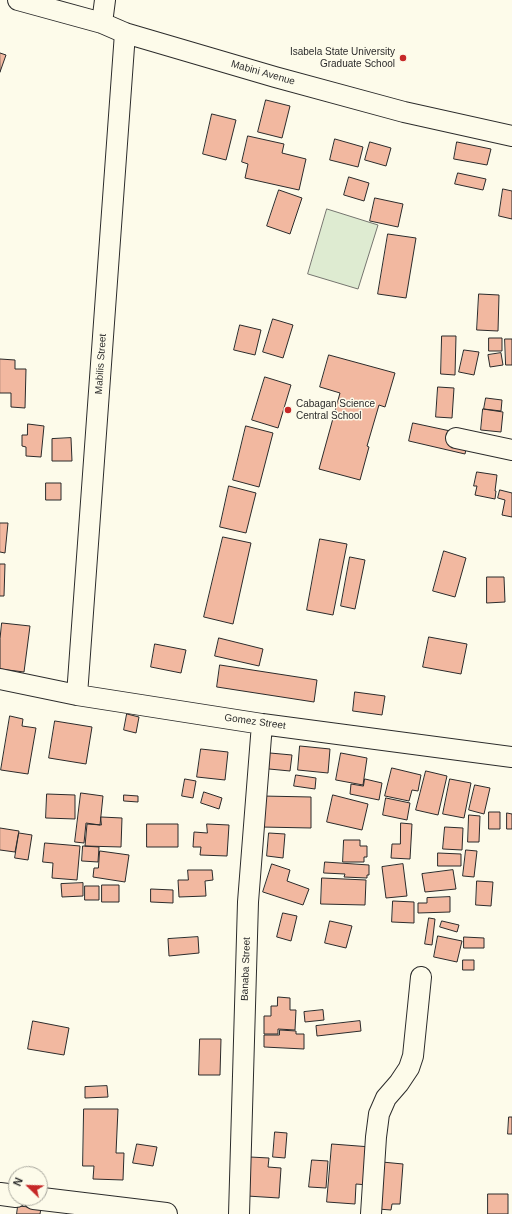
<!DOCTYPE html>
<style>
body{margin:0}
#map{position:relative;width:512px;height:1214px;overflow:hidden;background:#fdfbea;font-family:Helvetica,sans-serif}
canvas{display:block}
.north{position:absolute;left:8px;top:1166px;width:40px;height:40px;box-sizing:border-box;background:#fdfbea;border:1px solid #a9a89e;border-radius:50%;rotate:293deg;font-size:11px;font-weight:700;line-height:16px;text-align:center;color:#2b2b2b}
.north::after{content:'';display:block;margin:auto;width:14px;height:18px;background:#c62828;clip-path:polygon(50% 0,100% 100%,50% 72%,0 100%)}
</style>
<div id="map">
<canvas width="512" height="1214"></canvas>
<div class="north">N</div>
</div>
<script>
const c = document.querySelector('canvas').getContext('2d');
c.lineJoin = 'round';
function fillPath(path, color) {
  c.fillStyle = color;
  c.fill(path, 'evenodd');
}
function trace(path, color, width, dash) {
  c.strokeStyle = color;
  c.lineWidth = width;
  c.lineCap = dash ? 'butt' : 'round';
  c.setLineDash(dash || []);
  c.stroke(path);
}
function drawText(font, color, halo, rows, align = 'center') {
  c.font = font + ' Helvetica,sans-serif';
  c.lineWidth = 3;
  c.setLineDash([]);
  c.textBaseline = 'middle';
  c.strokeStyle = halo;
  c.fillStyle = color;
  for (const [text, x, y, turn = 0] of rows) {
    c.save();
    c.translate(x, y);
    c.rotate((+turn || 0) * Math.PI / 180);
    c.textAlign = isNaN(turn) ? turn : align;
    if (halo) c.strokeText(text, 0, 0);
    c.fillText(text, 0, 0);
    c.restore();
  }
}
const green = new Path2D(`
 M327 209 378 225 358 289 308 274Z`);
const building = new Path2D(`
 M0 53 6 55 0 72Z
 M266 100 290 106 282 138 258 132Z
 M212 114 236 120 226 160 203 154Z
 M248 136 284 144 282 153 306 159 299 190 245 178 248 164 242 162Z
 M335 139 363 147 358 167 330 160Z
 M370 142 391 148 386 166 365 160Z
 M457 142 491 149 487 165 454 159Z
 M458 173 486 179 483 190 455 184Z
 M349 177 369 183 364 201 344 195Z
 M503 189 512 191V219L499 216Z
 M279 190 302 198 290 234 267 226Z
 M375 198 403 204 398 227 370 221Z
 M388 234 416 238 406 298 378 294Z
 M479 294 499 295 498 331 477 330Z
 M273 319 293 325 283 358 263 352Z
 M240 325 261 330 255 355 234 350Z
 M442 336H456L455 375 441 374Z
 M489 338H502V351H489Z
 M505 339H512V365H506Z
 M464 350 479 352 474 375 459 372Z
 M501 353 503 365 490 367 488 355Z
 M329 355 395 373 385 407 379 405 367 446 369 447 360 480 319 469 340 393 320 387Z
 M0 359 15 360V369H26L25 408 11 407V393H0Z
 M265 377 291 385 278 428 252 420Z
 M438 387 454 388 452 418 436 417Z
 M486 398 502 400 501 411 484 409Z
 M483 409 503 412 501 432 481 430Z
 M413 423 469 435 465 454 409 441Z
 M28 424 44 426 41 457 26 456V447L22 446V435H27Z
 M246 426 273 433 259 487 233 480Z
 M71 438 72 461H52V439Z
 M477 472 497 475 495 491H496L495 499 475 495 477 486H474Z
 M46 483H61V500H46Z
 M229 486 256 493 246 533 220 527Z
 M500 490 512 493V517L502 515 505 500 498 498Z
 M0 523H8L5 553 0 552Z
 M223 537 251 543 233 624 204 617Z
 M320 539 347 544 333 615 307 610Z
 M444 551 466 558 455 597 433 591Z
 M350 557 365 560 355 609 341 606Z
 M0 564H5L4 596H0Z
 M487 577H504L505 602 487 603Z
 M2 623 30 626 24 672 0 669V639Z
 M429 637 467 644 461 674 423 667Z
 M219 638 263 649 259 666 215 656Z
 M155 644 186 650 181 673 151 667Z
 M220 665 317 680 314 702 217 687Z
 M355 692 385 696 382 715 353 711Z
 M127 714 139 717 136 733 124 730Z
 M10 716 23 719 22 726 36 728 28 774 1 770Z
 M55 721 92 727 86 764 49 758Z
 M300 746 330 749 328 773 298 770Z
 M201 749 228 752 225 780 197 777Z
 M270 753 292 755 290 771 269 769Z
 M341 753 367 758 363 785 336 780Z
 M392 768 421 775 418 791 412 790 409 801 385 796Z
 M426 771 447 776 438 815 416 810Z
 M296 775 316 778 315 789 294 786Z
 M185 779 196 781 193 798 182 796Z
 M365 779 382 783 379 800 350 794 351 784 363 786Z
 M450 779 471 783 464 818 443 814Z
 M475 785 490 788 484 814 469 810Z
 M204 792 222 798 219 809 201 803Z
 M81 793 103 796 100 825 86 823 84 843 75 842Z
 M47 794 75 795V819L46 818Z
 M124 795 138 796V802L124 801Z
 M333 795 368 804 362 830 327 822Z
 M262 796 311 797V828L261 827Z
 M386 798 410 803 407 820 383 815Z
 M489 812H500V829H489Z
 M507 813 512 814V829H507Z
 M469 815 480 816 479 842H468Z
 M101 817 122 818 121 847 85 846 87 824 101 825Z
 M401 823 412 824 410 859 391 858 392 844H400Z
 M147 824H178V847H147Z
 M207 824 229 825 227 856 200 855 201 847H193L194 832 207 833Z
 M445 827 463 828 462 850 443 849Z
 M0 828 19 831 15 852 0 850Z
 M19 833 32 835 28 860 15 858Z
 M269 833 285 834 283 858 267 856Z
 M344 840H360V846H367V857H364V862H343Z
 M45 843 80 846 77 880 52 878 53 863 43 862Z
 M83 846 99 847 98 862 82 861Z
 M466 850 477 851 474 877 463 876Z
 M100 851 129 855 125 882 93 877 94 868H98Z
 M438 853 461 854V866H438Z
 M325 862 369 865V875H367V878L344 877 345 874 324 873Z
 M272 864 290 870 287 881 309 889 303 905 263 892Z
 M403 864 407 896 386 898 382 867Z
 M188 870H212L213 880 205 881 206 896 179 897 178 880H188Z
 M453 870 456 889 425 892 422 874Z
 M322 878 366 880 365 905 321 904Z
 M477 881 493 882 491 906 476 905Z
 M83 883V896L62 897 61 884Z
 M102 885H119V902H102Z
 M85 886H99V900H85Z
 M151 889 173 890V903L151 902Z
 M450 897V912L418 913V903H427V898Z
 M393 901 414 902V923L392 922Z
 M283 913 297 916 291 941 277 937Z
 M429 918 435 919 432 945 425 944Z
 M330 921 352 926 346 948 325 943Z
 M442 921 459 925 457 932 440 927Z
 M438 936 462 941 457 962 434 957Z
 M198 937 199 953 169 956 168 939Z
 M464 937 484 938V948H464Z
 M463 960H474V970H463Z
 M278 997 290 998V1010H296L295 1030 278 1029V1034H264V1016H271V1006H277Z
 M323 1010 324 1020 305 1022 304 1012Z
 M33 1021 69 1028 64 1055 28 1049Z
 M360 1021 361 1031 317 1036 316 1026Z
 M280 1030 296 1031V1034H304V1049L264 1047V1035H279Z
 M200 1039H221L220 1075H199Z
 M107 1086 108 1097 85 1098V1087Z
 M84 1109H118L116 1153H124L123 1180 93 1179 94 1166H83Z
 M509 1117H512V1134H508Z
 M275 1132 287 1133 285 1158 273 1157Z
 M137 1144 157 1147 153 1166 133 1163Z
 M332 1144 371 1147 368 1185 356 1184 355 1204 327 1202Z
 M250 1157 269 1158 268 1167 281 1168 279 1198 247 1196Z
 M312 1160 328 1161 326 1188 309 1187Z
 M382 1162 403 1164 400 1204H392L391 1210 378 1209Z
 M488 1194H508V1214H488Z
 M18 1206 41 1208 40 1214H17Z`);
const minor = new Path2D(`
 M18 0 102 23 125 33 275 77 404 112 512 136
 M102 23 105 0
 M456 438 512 450
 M0 679 77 695 262 724 512 757
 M77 695 125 33
 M239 1214 248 902 262 724
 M371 1214 376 1137 379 1114 386 1098 399 1083 409 1068 413 1056 421 977`);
const major = new Path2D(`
 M0 1194 16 1196
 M34 1198 166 1214`);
const markers = [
 [403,58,4,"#c62828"],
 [288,410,4,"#c62828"]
];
const poiNames = [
 ["Isabela State University",395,52],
 ["Graduate School",395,64],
 ["Cabagan Science",296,404,"left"],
 ["Central School",296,416,"left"]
];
const streetNames = [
 ["Mabini Avenue",263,73,16],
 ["Mabilis Street",101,364,-86],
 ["Gomez Street",255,722,8],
 ["Banaba Street",246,969,-88]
];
fillPath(green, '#deebd1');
trace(green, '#74746e', 1);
fillPath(building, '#f2b8a0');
trace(building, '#2b2b2b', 1);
trace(minor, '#2b2b2b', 22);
trace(major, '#2b2b2b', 24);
trace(minor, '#fdfbea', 20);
trace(major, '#fdfbea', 22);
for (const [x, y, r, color] of markers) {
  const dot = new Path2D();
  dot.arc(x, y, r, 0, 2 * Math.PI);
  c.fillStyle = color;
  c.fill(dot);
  trace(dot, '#fdfbea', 1.5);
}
drawText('10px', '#2b2b2b', '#fdfbea', poiNames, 'right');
drawText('10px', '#2b2b2b', '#fdfbea', streetNames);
</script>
